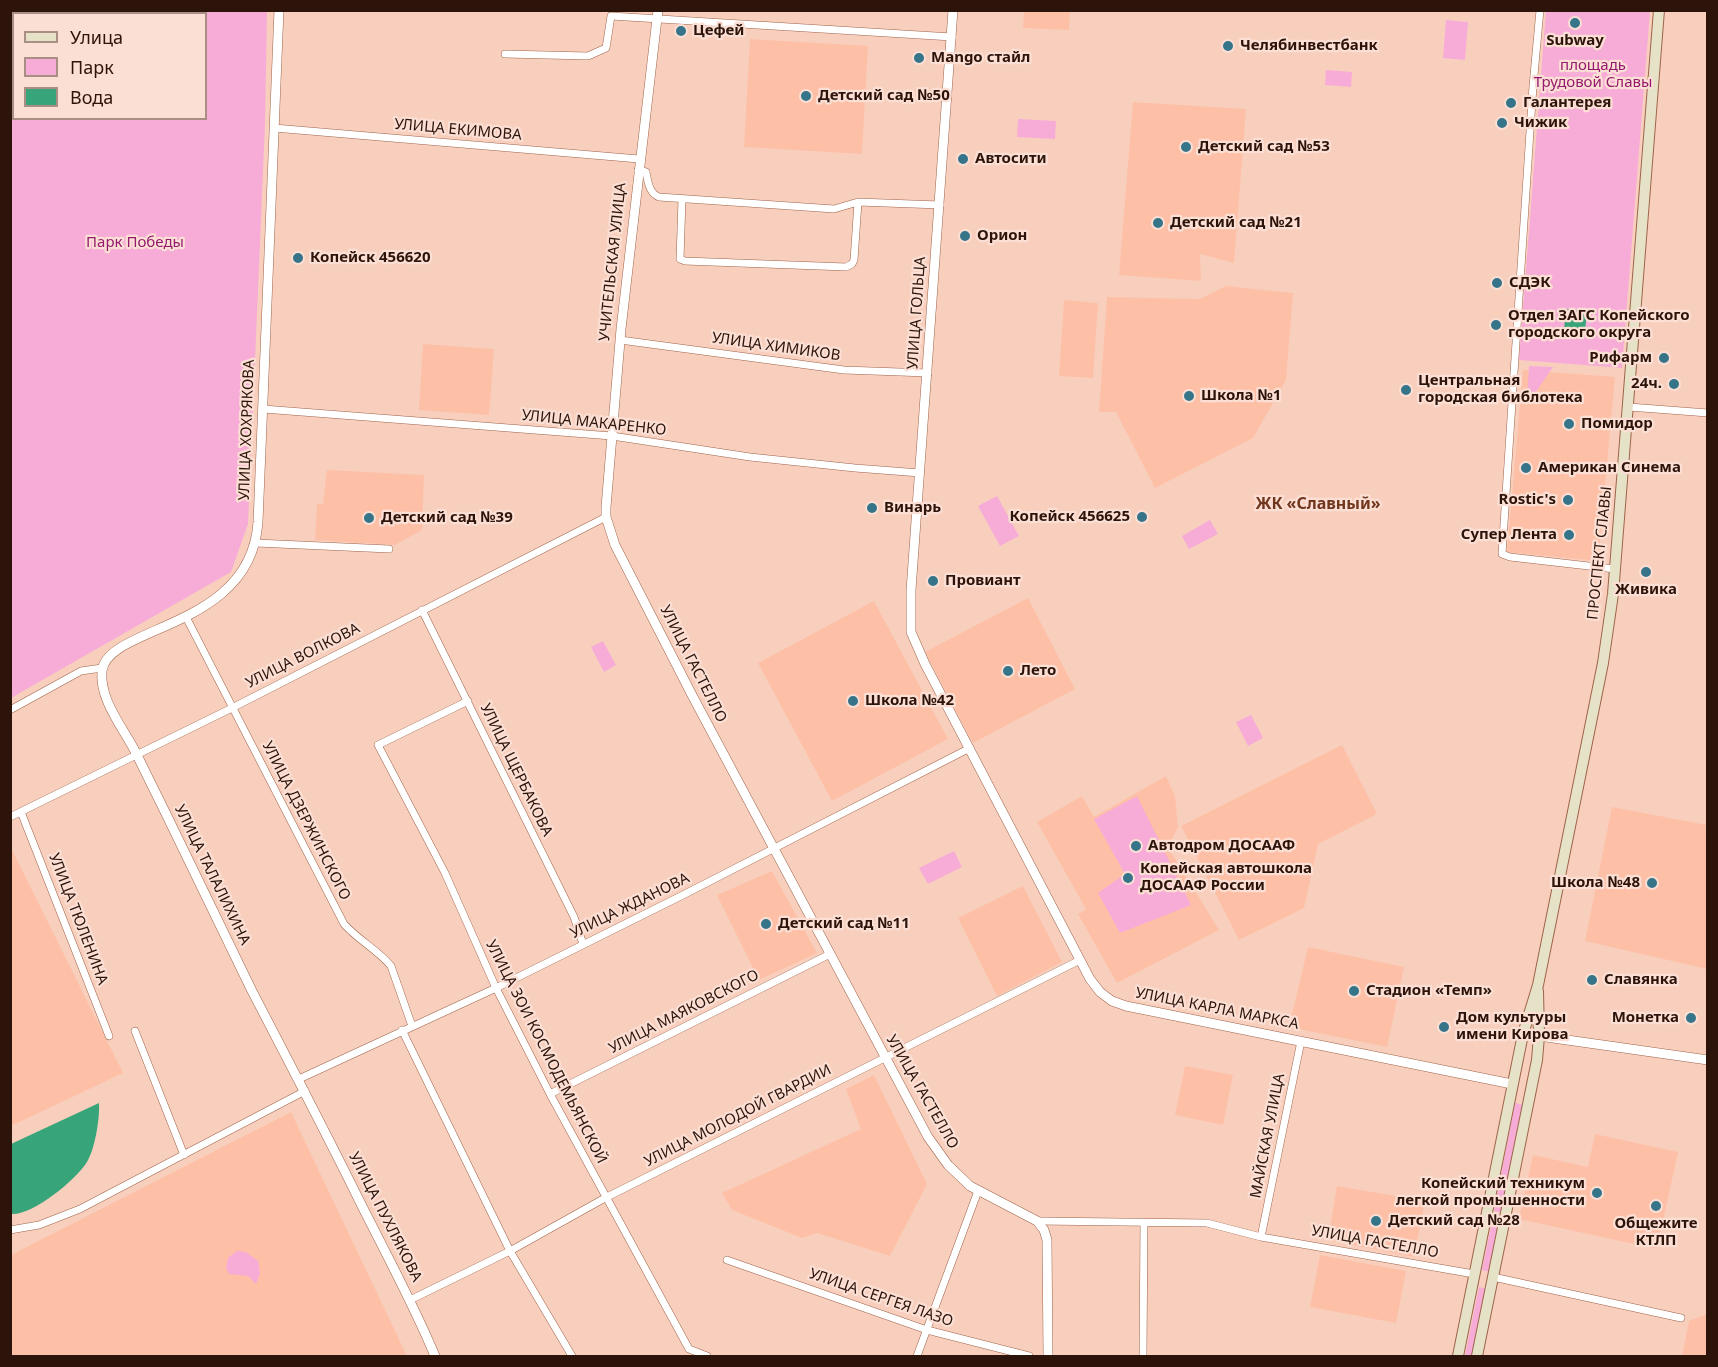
<!DOCTYPE html>
<meta charset="utf-8">
<style>
body{margin:0}
#map{position:relative;width:1718px;height:1367px;overflow:hidden;background:#f8cfbd;font-family:"Noto Sans",sans-serif}
canvas{display:block}
.frame{position:absolute;inset:0;border:12px solid #2c140a;pointer-events:none}
.legend{position:absolute;left:12px;top:12px;width:195px;height:108px;box-sizing:border-box;background:#fcdfd4;border:2px solid #a98e83;margin:0;padding:8px 10px;list-style:none;font-size:18px;color:#2c140a}
.legend li{display:flex;align-items:center;gap:12px;height:30px}
.legend b{width:30px;border:2px solid #a98e83}
</style>
<div id="map">
<canvas width="1718" height="1367"></canvas>
<div class="frame"></div>
<ul class="legend">
<li><b style="height:8px;background:#e5e2c8"></b>Улица</li>
<li><b style="height:16px;background:#f7acd8"></b>Парк</li>
<li><b style="height:16px;background:#38a47a"></b>Вода</li>
</ul>
</div>
<script>
const c = document.querySelector('canvas').getContext('2d');
c.lineJoin = 'round';
function fillPath(path, color) {
  c.fillStyle = color;
  c.fill(path, 'evenodd');
}
function trace(path, color, width, dash) {
  c.strokeStyle = color;
  c.lineWidth = width;
  c.lineCap = dash ? 'butt' : 'round';
  c.setLineDash(dash || []);
  c.stroke(path);
}
function drawText(font, color, halo, rows, align = 'center') {
  c.font = font + ' "Noto Sans",sans-serif';
  c.lineWidth = 4.5;
  c.setLineDash([]);
  c.textBaseline = 'middle';
  c.strokeStyle = halo;
  c.fillStyle = color;
  for (const [text, x, y, turn = 0] of rows) {
    c.save();
    c.translate(x, y);
    c.rotate((+turn || 0) * Math.PI / 180);
    c.textAlign = isNaN(turn) ? turn : align;
    if (halo) c.strokeText(text, 0, 0);
    c.fillText(text, 0, 0);
    c.restore();
  }
}
const built = new Path2D(`
 M1024 11H1070L1069 30 1023 28Z
 M750 39 868 46 862 154 744 147Z
 M1133 102 1246 109 1234 263 1200 254 1201 281 1119 275Z
 M1226 286 1293 293 1286 380 1253 438 1155 488 1116 412H1099L1107 297 1200 299Z
 M1064 300 1098 303 1093 378 1059 376Z
 M423 344 494 349 489 415 419 410Z
 M1523 370 1615 377 1598 561 1507 552Z
 M327 470 424 475 422 530 395 545 315 540 317 504H323Z
 M1028 598 1075 689 973 743 925 652Z
 M874 601 948 739 832 801 758 663Z
 M1342 745 1377 814 1318 844 1304 908 1239 940 1181 826Z
 M1166 776 1175 796 1178 827 1168 847 1219 930 1117 983 1078 914 1086 909 1037 822 1082 796 1094 817Z
 M1612 807 1707 825V969L1585 941Z
 M10 846 123 1073 11 1126H10Z
 M772 871 817 953 759 980 717 895Z
 M1023 886 1062 962 997 996 958 918Z
 M1308 947 1404 967 1387 1047 1289 1027Z
 M1185 1066 1233 1075 1223 1125 1175 1115Z
 M874 1075 927 1184 890 1256 817 1233 802 1238 732 1210 722 1193 861 1129 846 1089Z
 M291 1112 406 1354 402 1356H11V1255Z
 M1595 1134 1678 1152 1657 1249 1519 1219 1533 1155 1588 1167Z
 M1337 1186 1425 1201 1414 1257 1328 1240Z
 M1320 1255 1406 1271 1396 1323 1310 1307Z
 M1707 1314V1356H1682L1689 1321Z`);
const green = new Path2D(`
 M11 10 267 11 265 125 248 524 231 572 11 698ZM14 14H206V118H14Z
 M1546 11H1650L1622 368 1519 360Z
 M1446 20 1468 22 1465 60 1443 58Z
 M1326 70 1352 72 1351 87 1325 85Z
 M1018 119 1056 121 1055 139 1017 137Z
 M1529 366 1553 367 1531 399H1527Z
 M997 496 1019 536 1000 546 978 506Z
 M1210 520 1218 534 1189 549 1182 536Z
 M603 641 616 665 604 672 591 647Z
 M1251 715 1263 738 1248 746 1236 722Z
 M1137 796 1191 905 1120 933 1098 893 1125 874 1094 819Z
 M954 851 962 867 928 884 919 868Z
 M1515 1103 1524 1105 1503 1213 1494 1211Z
 M1492 1221 1500 1223 1490 1272 1482 1270Z
 M237 1251 246 1252 258 1261 260 1274 256 1284 248 1276 229 1274 226 1268 228 1258Z
 M1479 1287 1487 1289 1474 1356H1465Z`);
const water = new Path2D(`
 M1566 309 1587 311 1585 331 1564 330Z
 M99 1103C100 1118 95 1149 87 1162 76 1180 32 1216 11 1214V1144Z`);
const minor = new Path2D(`
 M1540 10 1533 86 1502 554 1510 557 1615 569
 M505 54 588 56 606 48 611 16 952 37
 M274 128 639 159
 M638 170 646 172C648 182 649 193 659 197L834 209 858 202 940 205
 M682 199 680 259 685 261 846 267 852 264 854 260 858 202
 M620 340 844 370 928 373
 M1629 407 1708 413
 M263 409 612 436 750 457 855 468 920 473
 M256 543 389 549
 M422 610 574 917 583 944
 M186 617 344 924C358 940 378 950 391 966L412 1026
 M468 701 378 745 445 873 496 988 550 1094 689 1349 707 1356
 M10 710 81 671 102 668
 M21 812 109 1036
 M10 817 232 708 606 517
 M402 1030 510 1251 572 1356
 M135 1031 184 1155
 M299 1079 496 988 681 896 970 748
 M550 1094 830 954
 M1037 1221 1207 1223 1261 1237 1474 1274
 M10 1230 39 1225 80 1209 305 1091
 M1261 1237 1301 1041
 M727 1260 927 1330 1029 1356
 M1493 1277 1681 1318
 M410 1300 510 1251 605 1198 1080 960
 M917 1356 978 1191
 M1143 1356 1144 1222`);
const tertiary = new Path2D(`
 M279 10 258 522C251 630 107 625 102 671 99 700 124 729 136 753 147 775 158 798 169 820 197 877 224 934 252 991 288 1060 324 1129 359 1200 385 1252 413 1303 435 1356
 M658 10 621 329 606 507V517L615 545 693 697 928 1137 948 1165 970 1186 1037 1221 1044 1230 1047 1240 1048 1356
 M953 10 911 590V632L925 664 1090 979 1100 992 1112 1001 1126 1006 1512 1084
 M1539 1036 1708 1060`);
const secondary = new Path2D(`
 M1458 1356 1523 1034 1538 985 1603 663 1613 594 1659 10
 M1477 1356 1537 1060 1539 1036 1538 991`);
const markers = [
 [1575,23,6,"#36748a"],
 [681,31,6,"#36748a"],
 [1228,46,6,"#36748a"],
 [919,58,6,"#36748a"],
 [806,96,6,"#36748a"],
 [1511,103,6,"#36748a"],
 [1502,123,6,"#36748a"],
 [1186,147,6,"#36748a"],
 [963,159,6,"#36748a"],
 [1158,223,6,"#36748a"],
 [965,236,6,"#36748a"],
 [298,258,6,"#36748a"],
 [1497,283,6,"#36748a"],
 [1496,325,6,"#36748a"],
 [1664,358,6,"#36748a"],
 [1674,384,6,"#36748a"],
 [1406,390,6,"#36748a"],
 [1189,396,6,"#36748a"],
 [1569,424,6,"#36748a"],
 [1526,468,6,"#36748a"],
 [1568,500,6,"#36748a"],
 [872,508,6,"#36748a"],
 [1142,517,6,"#36748a"],
 [369,518,6,"#36748a"],
 [1569,535,6,"#36748a"],
 [1646,572,6,"#36748a"],
 [933,581,6,"#36748a"],
 [1008,671,6,"#36748a"],
 [853,701,6,"#36748a"],
 [1136,846,6,"#36748a"],
 [1128,878,6,"#36748a"],
 [1652,883,6,"#36748a"],
 [766,924,6,"#36748a"],
 [1592,980,6,"#36748a"],
 [1354,991,6,"#36748a"],
 [1691,1018,6,"#36748a"],
 [1444,1027,6,"#36748a"],
 [1597,1193,6,"#36748a"],
 [1656,1206,6,"#36748a"],
 [1376,1221,6,"#36748a"]
];
const poiNames = [
 ["Цефей",693,31],
 ["Subway",1575,41,"center"],
 ["Челябинвестбанк",1240,46],
 ["Mango стайл",931,58],
 ["Детский сад №50",818,96],
 ["Галантерея",1523,103],
 ["Чижик",1514,123],
 ["Детский сад №53",1198,147],
 ["Автосити",975,159],
 ["Детский сад №21",1170,223],
 ["Орион",977,236],
 ["Копейск 456620",310,258],
 ["СДЭК",1509,283],
 ["Отдел ЗАГС Копейского",1508,316],
 ["городского округа",1508,333],
 ["Рифарм",1652,358,"right"],
 ["Центральная",1418,381],
 ["городская библотека",1418,398],
 ["24ч.",1662,384,"right"],
 ["Школа №1",1201,396],
 ["Помидор",1581,424],
 ["Американ Синема",1538,468],
 ["Rostiс's",1556,500,"right"],
 ["Винарь",884,508],
 ["Копейск 456625",1130,517,"right"],
 ["Детский сад №39",381,518],
 ["Супер Лента",1557,535,"right"],
 ["Провиант",945,581],
 ["Живика",1646,590,"center"],
 ["Лето",1020,671],
 ["Школа №42",865,701],
 ["Автодром ДОСААФ",1148,846],
 ["Копейская автошкола",1140,869],
 ["ДОСААФ России",1140,886],
 ["Школа №48",1640,883,"right"],
 ["Детский сад №11",778,924],
 ["Славянка",1604,980],
 ["Стадион «Темп»",1366,991],
 ["Дом культуры",1456,1018],
 ["имени Кирова",1456,1035],
 ["Монетка",1679,1018,"right"],
 ["Копейский техникум",1585,1184,"right"],
 ["легкой промышенности",1585,1201,"right"],
 ["Детский сад №28",1388,1221],
 ["Общежите",1656,1224,"center"],
 ["КТЛП",1656,1241,"center"]
];
const parkNames = [
 ["площадь",1593,66],
 ["Трудовой Славы",1593,83],
 ["Парк Победы",135,243]
];
const streetNames = [
 ["УЛИЦА ЕКИМОВА",458,130,5],
 ["УЧИТЕЛЬСКАЯ УЛИЦА",613,262,-84],
 ["УЛИЦА ГОЛЬЦА",917,313,-86],
 ["УЛИЦА ХИМИКОВ",776,347,8],
 ["УЛИЦА МАКАРЕНКО",594,423,6],
 ["УЛИЦА ХОХРЯКОВА",247,430,-88],
 ["ПРОСПЕКТ СЛАВЫ",1600,553,-84],
 ["УЛИЦА ВОЛКОВА",303,656,-27],
 ["УЛИЦА ГАСТЕЛЛО",693,664,63],
 ["УЛИЦА ЩЕРБАКОВА",516,770,64],
 ["УЛИЦА ДЗЕРЖИНСКОГО",306,821,63],
 ["УЛИЦА ТАЛАЛИХИНА",212,875,64],
 ["УЛИЦА ЖДАНОВА",630,906,-26],
 ["УЛИЦА ТЮЛЕНИНА",78,919,69],
 ["УЛИЦА КАРЛА МАРКСА",1217,1009,11],
 ["УЛИЦА МАЯКОВСКОГО",684,1012,-27],
 ["УЛИЦА ЗОИ КОСМОДЕМЬЯНСКОЙ",546,1052,63],
 ["УЛИЦА ГАСТЕЛЛО",922,1092,60],
 ["УЛИЦА МОЛОДОЙ ГВАРДИИ",738,1116,-27],
 ["МАЙСКАЯ УЛИЦА",1268,1136,-79],
 ["УЛИЦА ПУХЛЯКОВА",385,1217,63],
 ["УЛИЦА ГАСТЕЛЛО",1375,1242,10],
 ["УЛИЦА СЕРГЕЯ ЛАЗО",881,1298,19]
];
const neighbourhoodNames = [
 ["ЖК «Славный»",1318,504]
];
fillPath(built, '#fdc0a7');
fillPath(green, '#f7acd8');
fillPath(water, '#38a47a');
trace(minor, '#9f6349', 8);
trace(tertiary, '#9f6349', 10);
trace(secondary, '#9f6349', 12);
trace(minor, '#fff', 7);
trace(tertiary, '#fff', 9);
trace(secondary, '#e5e2c8', 10);
for (const [x, y, r, color] of markers) {
  const dot = new Path2D();
  dot.arc(x, y, r, 0, 2 * Math.PI);
  c.fillStyle = color;
  c.fill(dot);
  trace(dot, '#fcdfd4', 2);
}
drawText('bold 15px', '#2c140a', '#fcdfd4', poiNames, 'left');
drawText('15px', '#94196f', '#fcdfd4', parkNames);
drawText('15px', '#2c140a', '#fcdfd4', streetNames);
drawText('bold 16px', '#70371e', '#fcdfd4', neighbourhoodNames);
</script>
